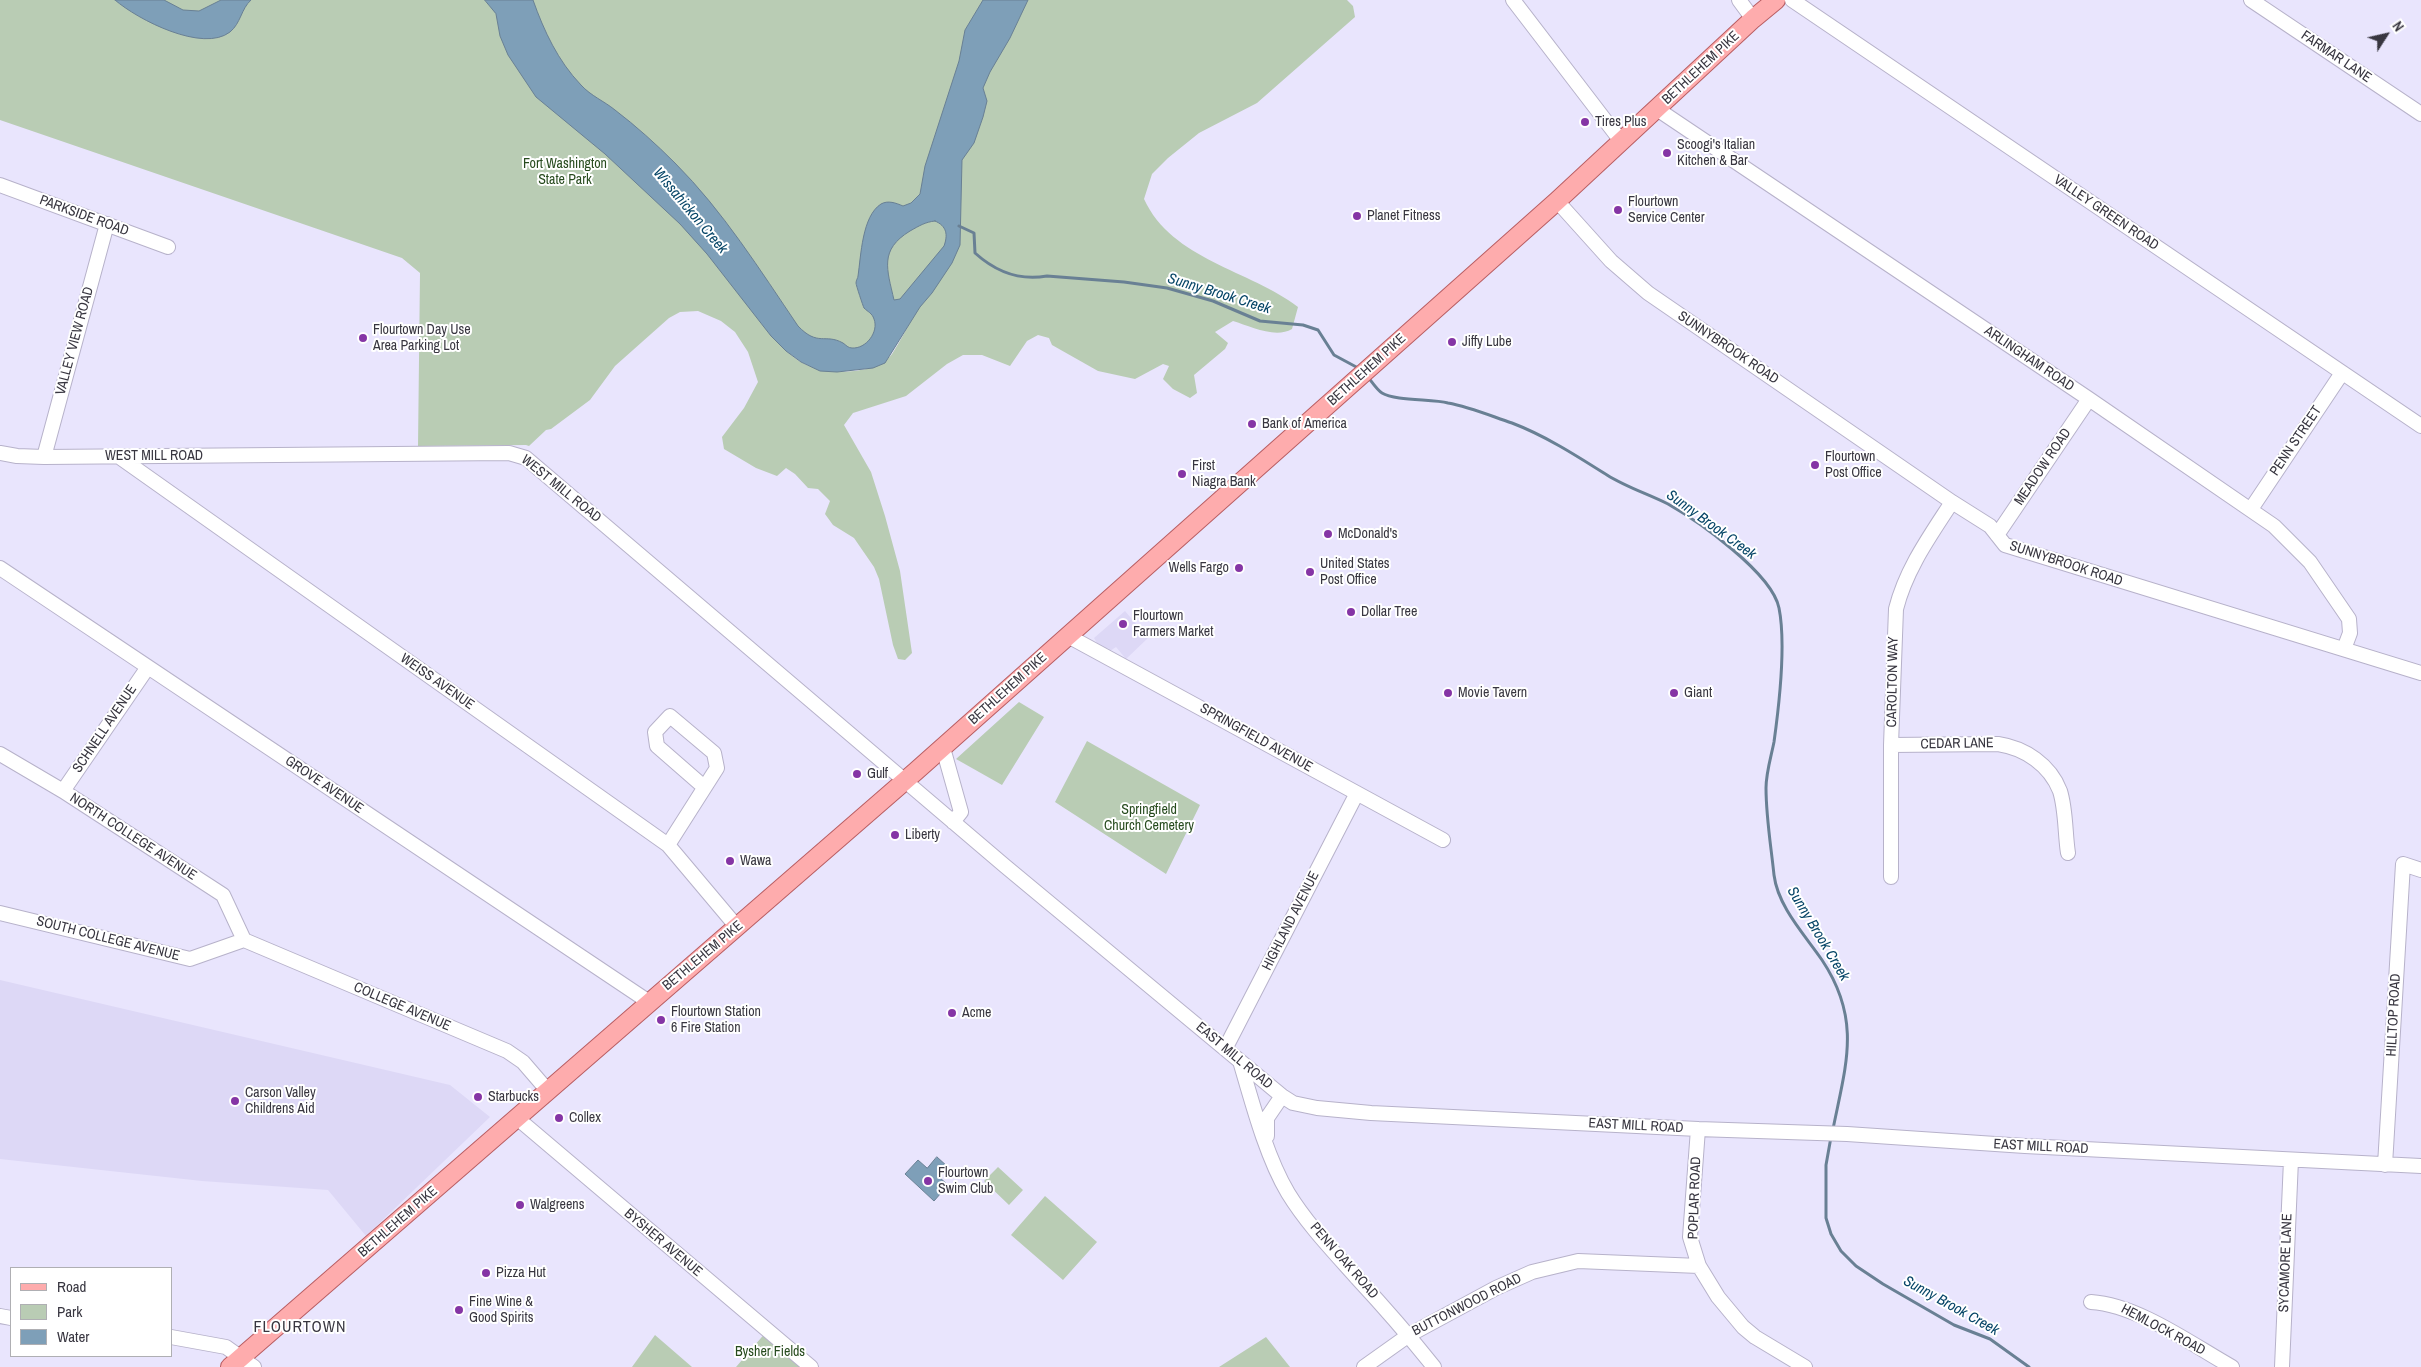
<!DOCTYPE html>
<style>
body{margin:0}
#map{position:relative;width:2421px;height:1367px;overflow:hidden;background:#e9e5fd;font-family:"Archivo Narrow",sans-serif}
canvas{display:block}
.legend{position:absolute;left:10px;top:1267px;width:162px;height:90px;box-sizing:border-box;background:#fff;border:1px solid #afafb3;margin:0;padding:6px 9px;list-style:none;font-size:15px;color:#383640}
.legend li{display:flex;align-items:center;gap:10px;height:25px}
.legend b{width:25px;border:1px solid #afafb3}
.north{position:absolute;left:2361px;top:10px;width:50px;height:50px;-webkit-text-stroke:4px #fff;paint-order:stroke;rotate:55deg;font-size:14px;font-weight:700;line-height:20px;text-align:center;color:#383640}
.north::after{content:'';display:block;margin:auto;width:18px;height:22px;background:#383640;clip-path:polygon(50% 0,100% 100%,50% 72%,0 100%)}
</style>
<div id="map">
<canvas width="2421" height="1367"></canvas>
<ul class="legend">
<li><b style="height:6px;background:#feacad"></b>Road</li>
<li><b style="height:14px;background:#b9ccb4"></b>Park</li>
<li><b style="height:14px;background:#7e9fb8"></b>Water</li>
</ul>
<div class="north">N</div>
</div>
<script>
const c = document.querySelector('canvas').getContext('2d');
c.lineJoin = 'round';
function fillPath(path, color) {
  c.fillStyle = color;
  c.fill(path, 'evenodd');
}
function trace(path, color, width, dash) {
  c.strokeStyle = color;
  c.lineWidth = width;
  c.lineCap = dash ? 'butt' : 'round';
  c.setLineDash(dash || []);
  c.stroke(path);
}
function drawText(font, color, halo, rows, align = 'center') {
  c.font = font + ' "Archivo Narrow",sans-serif';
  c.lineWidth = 4;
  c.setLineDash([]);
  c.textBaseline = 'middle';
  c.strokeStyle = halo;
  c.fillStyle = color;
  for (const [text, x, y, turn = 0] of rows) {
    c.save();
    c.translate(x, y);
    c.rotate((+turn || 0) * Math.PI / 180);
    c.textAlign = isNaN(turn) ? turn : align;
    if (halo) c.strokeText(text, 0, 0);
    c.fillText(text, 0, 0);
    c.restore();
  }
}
const built = new Path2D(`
 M1125 611 1148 638 1126 659 1116 647 1110 651 1108 648 1104 649 1098 645 1094 638Z
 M0 980 450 1085 490 1117 366 1236 328 1190 202 1181 0 1159Z`);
const green = new Path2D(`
 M0 0H1347L1353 6 1355 17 1257 103 1199 133 1168 158 1152 174 1144 199C1172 260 1250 270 1298 307L1292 329C1275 339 1250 326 1233 321L1215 332 1228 343 1225 349 1194 375 1197 393 1190 398 1173 389 1163 379 1169 366 1163 364 1135 379 1098 371 1052 345 1049 338 1038 335 1027 341 1010 366 982 355H963L947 364 906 396 853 413 844 425 871 472 885 516 900 571 912 653 905 660 898 659 893 645 879 579 874 567 854 538 833 525 825 514 830 501 818 489 808 488 795 474 786 468 777 476 756 468 724 449 722 437 744 408 758 382 748 352 735 332 721 321 698 311 680 312 669 318 615 366 590 400 551 429 546 430 529 446 526 445 418 446 420 273 402 258 0 120ZM915 314C907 327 900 342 892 354 875 377 821 375 799 361 782 349 769 333 757 317L816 359 872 353Z
 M1019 702 1044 717 1002 785 956 759Z
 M1087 741 1200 805 1166 874 1055 802Z
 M998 1167 1023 1190 1009 1205 984 1181Z
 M1045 1196 1097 1242 1063 1280 1011 1235Z
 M767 1331 811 1367H736Z
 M655 1335 692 1367H632Z
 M1266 1337 1290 1367H1219Z`);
const water = new Path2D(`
 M115 0H164L183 10 199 11 221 0H251C241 9 241 23 230 32 203 53 138 20 115 0Z
 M485 0H533C544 31 558 61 581 85 591 96 604 101 615 110 636 126 656 144 675 163 723 211 760 270 798 326 818 347 825 333 843 343 846 345 848 348 852 348 866 349 879 332 874 319 872 313 868 312 864 308 863 306 856 285 856 283 856 280 858 278 858 276 861 256 862 216 881 204 888 200 896 203 903 206L911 203 920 194 925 166 959 61 965 30 983 0H1028L1010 38 990 72 983 88 987 101 983 117 974 143 962 160 960 245 952 263 932 293 920 307 885 363 873 368 837 372 820 371 801 362 786 351 771 336 707 254 680 224 605 154 536 97 508 55 500 36 496 14ZM935 221C947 226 948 235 944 246L900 299 894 300C887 269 879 250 910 231 919 226 925 222 935 221Z
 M937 1157 948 1167 939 1177 948 1185 934 1201 905 1174 918 1160 927 1168Z`);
const stream = new Path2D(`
 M959 226 974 233 975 253C995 271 1020 281 1047 276L1124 282 1167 288 1213 301 1260 321 1303 325 1318 330 1334 355 1360 369
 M1368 377C1372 382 1377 390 1382 393 1395 401 1432 399 1448 403 1470 407 1491 416 1512 423 1546 436 1577 456 1607 475 1626 487 1648 494 1668 504 1698 521 1772 573 1779 608 1786 643 1779 706 1774 742 1771 757 1766 773 1766 788 1766 817 1771 846 1774 875 1778 907 1805 935 1822 960 1862 1020 1846 1064 1833 1129
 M1831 1137 1826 1165V1218L1831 1234 1841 1251 1856 1266 1883 1284 1954 1325 1990 1339 2029 1367`);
const minor = new Path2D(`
 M1513 0 1621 141
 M1739 0 1753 19
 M1792 0 2421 426
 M2251 0 2421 114
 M1657 109 2089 399 2274 526 2310 562 2349 619 2350 633 2344 649
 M0 185 168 247
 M1557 201 1611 261 1648 293 1952 502 1990 526 2005 545 2421 673
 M0 453 17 456 44 457 509 453 526 458 1005 866 1282 1096 1293 1103 1317 1108 1371 1113 1698 1129 1847 1134 2025 1146 2421 1166
 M118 456 668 845 737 927
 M44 457 107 224
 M2251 509 2342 373
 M1997 535 2089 399
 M0 568 649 1002
 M1068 636 1443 840
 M1891 745 1998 744C2025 748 2050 765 2060 791 2066 810 2065 834 2068 853
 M943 748 961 812 953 822
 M0 754 63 791 223 895 244 940
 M63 791 148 667
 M668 845 717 768 714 753 670 716 655 732 657 746 704 787
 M1891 877V745L1896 609C1906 569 1930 536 1952 502
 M0 913 190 959 244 940
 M244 940 507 1051 523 1062 548 1091
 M1225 1049 1357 793
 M1240 1061C1252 1102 1266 1156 1288 1193 1307 1224 1333 1251 1357 1278 1384 1307 1410 1337 1434 1367
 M517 1118 811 1367
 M1698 1129 1690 1237 1699 1266 1718 1297 1743 1327 1755 1337 1805 1367
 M1267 1136V1118L1282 1096
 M2385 1165 2403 864 2421 870
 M2091 1302C2138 1305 2191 1344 2232 1367
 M0 1316 11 1318
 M171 1337 226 1347 254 1367
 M1364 1367 1409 1335 1496 1288 1532 1272 1578 1261 1699 1266
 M2282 1367 2291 1160`);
const major = new Path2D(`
 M230 1367 915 772 1557 201 1753 19 1776 0`);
const markers = [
 [1585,122,5,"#8535a5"],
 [1667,153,5,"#8535a5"],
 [1618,210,5,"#8535a5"],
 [1357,216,5,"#8535a5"],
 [363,338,5,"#8535a5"],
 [1452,342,5,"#8535a5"],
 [1252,424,5,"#8535a5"],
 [1815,465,5,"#8535a5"],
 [1182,474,5,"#8535a5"],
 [1328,534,5,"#8535a5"],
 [1239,568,5,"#8535a5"],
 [1310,572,5,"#8535a5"],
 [1351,612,5,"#8535a5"],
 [1123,624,5,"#8535a5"],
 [1448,693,5,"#8535a5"],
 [1674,693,5,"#8535a5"],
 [857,774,5,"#8535a5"],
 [895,835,5,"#8535a5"],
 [730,861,5,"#8535a5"],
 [952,1013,5,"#8535a5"],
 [661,1020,5,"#8535a5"],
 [478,1097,5,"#8535a5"],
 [235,1101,5,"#8535a5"],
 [559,1118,5,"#8535a5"],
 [928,1181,5,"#8535a5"],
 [520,1205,5,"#8535a5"],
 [486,1273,5,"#8535a5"],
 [459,1310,5,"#8535a5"]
];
const streetNames = [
 ["FARMAR LANE",2336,57,34],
 ["BETHLEHEM PIKE",1701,68,-43],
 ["VALLEY GREEN ROAD",2106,213,34],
 ["PARKSIDE ROAD",84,216,20],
 ["VALLEY VIEW ROAD",75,341,-75],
 ["SUNNYBROOK ROAD",1728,348,34],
 ["ARLINGHAM ROAD",2029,359,34],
 ["BETHLEHEM PIKE",1367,370,-42],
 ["PENN STREET",2296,441,-56],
 ["WEST MILL ROAD",154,456],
 ["MEADOW ROAD",2043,467,-56],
 ["WEST MILL ROAD",561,489,39],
 ["SUNNYBROOK ROAD",2066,564,18],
 ["WEISS AVENUE",437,682,35],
 ["CAROLTON WAY",1893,682,-89],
 ["BETHLEHEM PIKE",1008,689,-42],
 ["SCHNELL AVENUE",105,729,-56],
 ["SPRINGFIELD AVENUE",1256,738,29],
 ["CEDAR LANE",1957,744,-1],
 ["GROVE AVENUE",324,785,34],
 ["NORTH COLLEGE AVENUE",133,837,33],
 ["HIGHLAND AVENUE",1291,921,-63],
 ["SOUTH COLLEGE AVENUE",108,939,14],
 ["BETHLEHEM PIKE",703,956,-40],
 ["COLLEGE AVENUE",402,1007,23],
 ["HILLTOP ROAD",2394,1015,-87],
 ["EAST MILL ROAD",1234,1056,40],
 ["EAST MILL ROAD",1636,1126,3],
 ["EAST MILL ROAD",2041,1147,3],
 ["POPLAR ROAD",1695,1198,-88],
 ["BETHLEHEM PIKE",398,1222,-41],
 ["BYSHER AVENUE",663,1243,40],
 ["PENN OAK ROAD",1344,1261,49],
 ["SYCAMORE LANE",2286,1263,-88],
 ["BUTTONWOOD ROAD",1467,1305,-27],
 ["HEMLOCK ROAD",2163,1330,28]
];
const poiNames = [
 ["Tires Plus",1595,122],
 ["Scoogi's Italian",1677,145],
 ["Kitchen & Bar",1677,161],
 ["Flourtown",1628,202],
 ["Service Center",1628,218],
 ["Planet Fitness",1367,216],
 ["Flourtown Day Use",373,330],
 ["Area Parking Lot",373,346],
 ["Jiffy Lube",1462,342],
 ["Bank of America",1262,424],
 ["Flourtown",1825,457],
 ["Post Office",1825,473],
 ["First",1192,466],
 ["Niagra Bank",1192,482],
 ["McDonald's",1338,534],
 ["United States",1320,564],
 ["Post Office",1320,580],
 ["Wells Fargo",1229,568,"right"],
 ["Dollar Tree",1361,612],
 ["Flourtown",1133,616],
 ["Farmers Market",1133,632],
 ["Movie Tavern",1458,693],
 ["Giant",1684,693],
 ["Gulf",867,774],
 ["Liberty",905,835],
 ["Wawa",740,861],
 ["Flourtown Station",671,1012],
 ["6 Fire Station",671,1028],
 ["Acme",962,1013],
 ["Carson Valley",245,1093],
 ["Childrens Aid",245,1109],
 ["Starbucks",488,1097],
 ["Collex",569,1118],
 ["Flourtown",938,1173],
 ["Swim Club",938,1189],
 ["Walgreens",530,1205],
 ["Pizza Hut",496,1273],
 ["Fine Wine &",469,1302],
 ["Good Spirits",469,1318]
];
const parkNames = [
 ["Fort Washington",565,164],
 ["State Park",565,180],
 ["Springfield",1149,810],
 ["Church Cemetery",1149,826],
 ["Bysher Fields",770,1352]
];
const waterNames = [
 ["Wissahickon Creek",690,211,50],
 ["Sunny Brook Creek",1219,294,17],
 ["Sunny Brook Creek",1711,525,36],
 ["Sunny Brook Creek",1818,934,59],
 ["Sunny Brook Creek",1951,1306,29]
];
const quarterNames = [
 ["FLOURTOWN",300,1328]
];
fillPath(built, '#ddd8f6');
fillPath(green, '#b9ccb4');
fillPath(water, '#7e9fb8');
trace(water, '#698094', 1);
trace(stream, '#698094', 3);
trace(minor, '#b7b2ca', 16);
trace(major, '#b95e63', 20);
trace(minor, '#fff', 14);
trace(major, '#feacad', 18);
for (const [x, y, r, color] of markers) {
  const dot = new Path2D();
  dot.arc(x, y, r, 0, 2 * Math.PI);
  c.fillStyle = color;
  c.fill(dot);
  trace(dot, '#fff', 2);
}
drawText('14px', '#383640', '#fff', streetNames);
drawText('14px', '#383640', '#fff', poiNames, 'left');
drawText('14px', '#274b1e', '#fff', parkNames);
drawText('italic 15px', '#064567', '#fff', waterNames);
c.letterSpacing = '1px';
drawText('16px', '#383640', '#fff', quarterNames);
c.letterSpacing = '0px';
</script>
